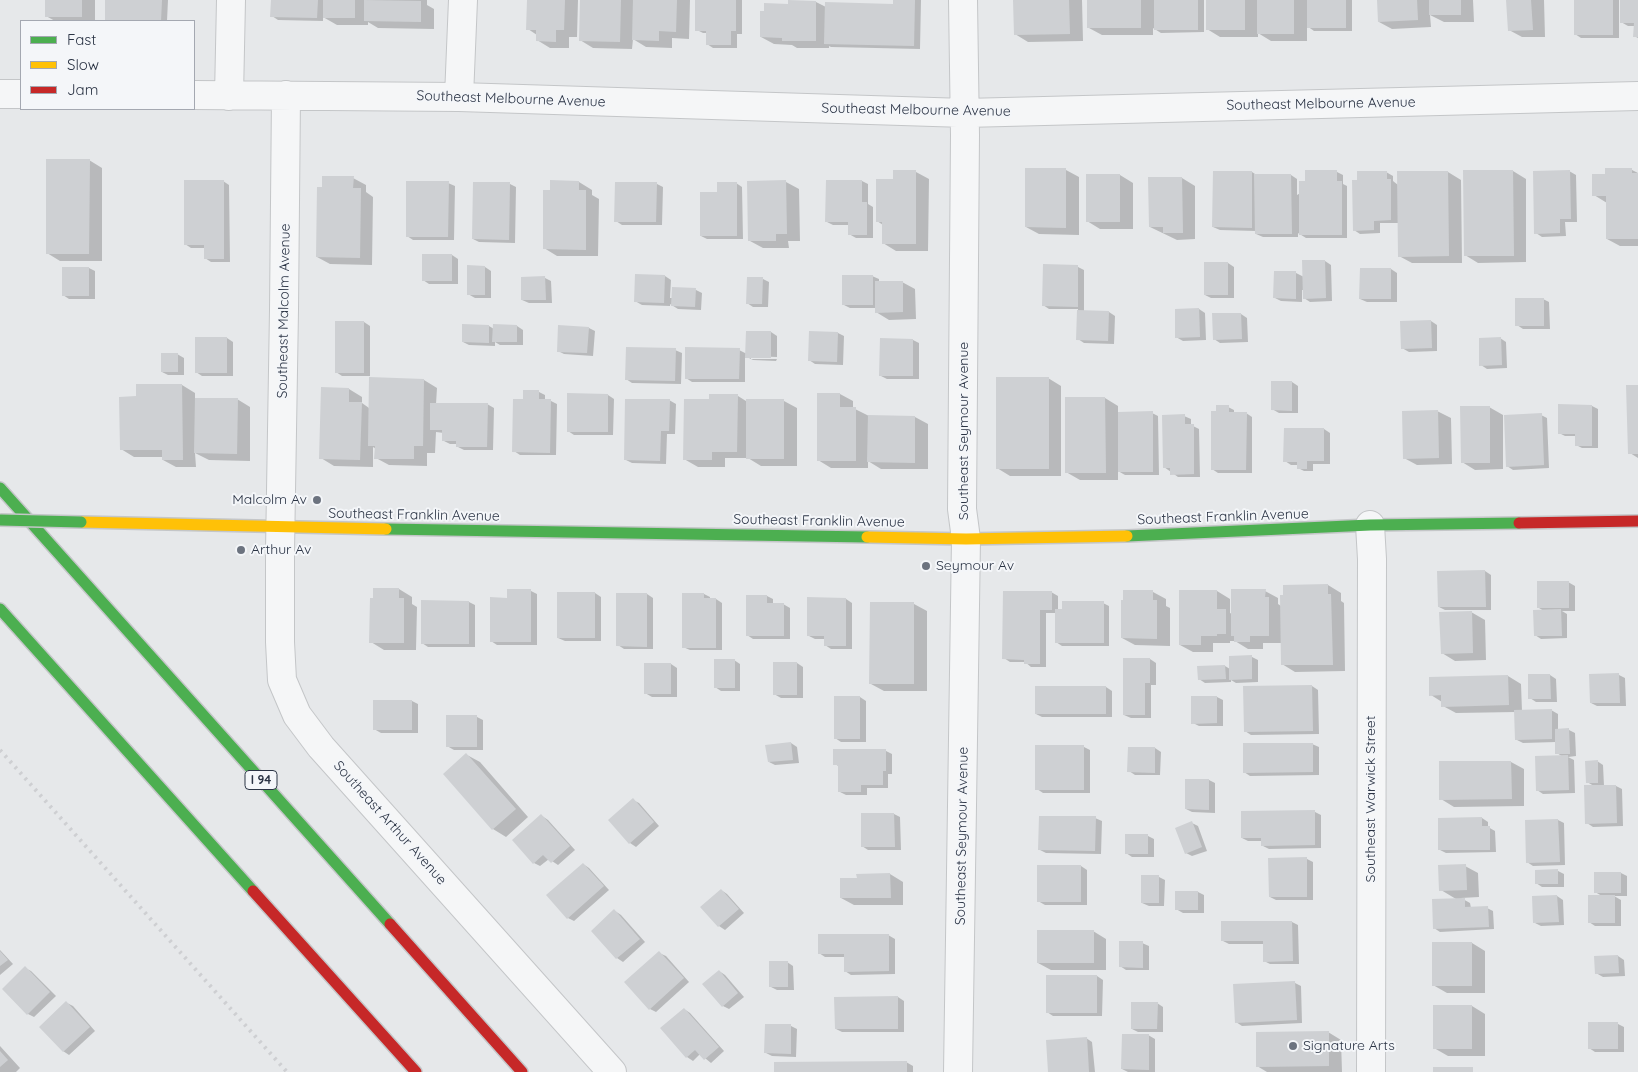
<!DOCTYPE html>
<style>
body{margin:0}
#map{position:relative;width:1638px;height:1072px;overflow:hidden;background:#e6e8ea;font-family:Quicksand,sans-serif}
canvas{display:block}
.legend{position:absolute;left:20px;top:20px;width:175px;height:90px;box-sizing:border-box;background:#f4f6f9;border:1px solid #a4a8b1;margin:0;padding:6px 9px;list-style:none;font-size:15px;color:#2b3445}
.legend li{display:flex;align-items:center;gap:10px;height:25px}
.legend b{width:25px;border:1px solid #a4a8b1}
</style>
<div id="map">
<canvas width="1638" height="1072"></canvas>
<ul class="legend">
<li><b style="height:6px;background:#4caf50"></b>Fast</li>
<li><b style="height:6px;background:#ffc107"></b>Slow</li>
<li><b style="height:6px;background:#c62828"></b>Jam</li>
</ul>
</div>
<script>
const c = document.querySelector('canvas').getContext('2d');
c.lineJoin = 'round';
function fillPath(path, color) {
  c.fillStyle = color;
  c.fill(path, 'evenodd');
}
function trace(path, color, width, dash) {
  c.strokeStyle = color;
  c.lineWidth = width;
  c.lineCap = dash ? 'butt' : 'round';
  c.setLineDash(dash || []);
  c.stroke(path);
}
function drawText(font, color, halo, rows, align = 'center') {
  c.font = font + ' Quicksand,sans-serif';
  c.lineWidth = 4;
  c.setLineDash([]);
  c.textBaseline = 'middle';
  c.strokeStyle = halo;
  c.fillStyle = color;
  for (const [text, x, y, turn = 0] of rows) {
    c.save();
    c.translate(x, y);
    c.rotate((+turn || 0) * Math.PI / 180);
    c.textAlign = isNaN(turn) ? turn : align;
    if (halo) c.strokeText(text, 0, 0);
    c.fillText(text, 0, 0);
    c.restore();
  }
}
const shadow = new Path2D(`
 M47 0H95V21H55L46 16Z
 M107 0H168L167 21H106Z
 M272 0H427V5L434 9V29L378 28 368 22V25H337L323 17V21L278 20 272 16Z
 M528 0H578L577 37H569V48H550L537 40V35L528 29Z
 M582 0H690L689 39 672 38V48L646 47 633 39 632 49 593 48 580 40Z
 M697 0H742V34H737V48H713L707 44V33H703L697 30Z
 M894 0H921L920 49 831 47 829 46V48H797L792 45 774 44 761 37 789 5V1L816 2 826 7 894 5Z
 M1014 0H1082L1083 41 1028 42 1015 34Z
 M1089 0H1204V32L1161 33 1153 28V35H1102L1089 28Z
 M1207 0H1352V31H1314L1307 26V41H1271L1258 33V37H1220L1207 29Z
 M1378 0H1473L1474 22H1444L1430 15 1431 27 1392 29 1379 22Z
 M1508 0H1544L1545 37H1522L1509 30Z
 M1575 0H1619V38H1581L1575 34Z
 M1622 0H1638V38L1634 36 1635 26H1628L1621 22Z
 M89 160 102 168V261H60L47 253Z
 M1066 170 1079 177V235L1039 234 1026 227Z
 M1632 170 1638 173V246H1620L1607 239V203L1594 195 1607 175Z
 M1513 171 1526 179V262L1478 263 1465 255Z
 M1569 171 1576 175 1577 222H1565L1566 236 1542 237 1536 233Z
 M916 172 929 179 928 251H896L883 243V225L877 221 894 180Z
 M1214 172H1252L1258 176 1291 175 1297 179V195L1337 172 1343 175V184L1347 186V238H1306L1298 233V237H1263L1256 234V231L1220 230 1213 227Z
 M1386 172 1393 176V181L1398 185 1448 172 1461 180 1462 263H1412L1399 256 1398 223H1380V233L1360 234 1354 230Z
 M1120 175 1133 183V229H1100L1087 221Z
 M353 178 366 185V192L373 197 372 265 330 264 317 257 323 188Z
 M1182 178 1195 186V239L1177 240 1150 227Z
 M223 181 229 185 230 262H211L205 258V248H191L185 244Z
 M862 181 868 184V204L873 207V238H856L849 234V225H833L827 222Z
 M579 182 592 190V195L599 199 598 256H557L544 248 551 191Z
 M786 182 799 189 800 241H788L789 248H763L750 241Z
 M448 183 455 186 454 240H413L407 236Z
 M736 183 742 187 743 239H707L701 236 718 193Z
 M510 184 516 187 515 243 479 242 473 239Z
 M657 184 663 187 662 225H622L616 221Z
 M452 255 458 259V284H429L423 280Z
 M1325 261 1331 265 1332 301 1310 302 1304 298V290H1302V302L1281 301 1275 298 1296 273 1304 277Z
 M1228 263 1234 267V298H1211L1205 295Z
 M469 267H485L491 271V298H475L468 294Z
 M1078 267 1084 270V311L1109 312 1115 316 1114 344 1084 343 1078 339V309H1049L1043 305Z
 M89 268 95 271V299H69L63 295Z
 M1391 269 1397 273V302H1367L1360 299Z
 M665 276 671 280 670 298H672L673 289 696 290 702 293 701 310 678 309 670 304V306L642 305 635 301Z
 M872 276 879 279V282H902L915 289 916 319 889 320 876 312V308H850L844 305Z
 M545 278 551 281 552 303H529L522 300Z
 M763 279 769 282 768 307H753L747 303Z
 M1543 299 1549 302 1550 329H1523L1517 325Z
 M1199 309 1205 313 1206 340 1183 341 1176 337V310Z
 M1241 314 1247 318 1248 342 1220 343 1214 339Z
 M1431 321 1437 325V351L1409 352 1402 348Z
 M364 322 370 326V376H342L336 372Z
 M463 326H489L494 329 517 326 523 330V345H500L495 342V346L469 345 463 342Z
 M589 328 595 331 593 356 564 354 558 351Z
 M771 332 777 336V357L751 356V359H777L776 361 753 360 745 356V382H692L686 378 739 350 747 354Z
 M810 332 838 333 844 336 843 365 815 364 809 360Z
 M227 338 233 342V376H202L196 372Z
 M1500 338 1506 342 1507 368 1487 369 1481 365Z
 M913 340 919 343V379H887L881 376Z
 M675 350 682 353 681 384 632 383 626 379Z
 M177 354 184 358V375H168L162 372Z
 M1048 378 1061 386V476H1010L997 468Z
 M424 380 437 388 436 404H487L494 408 493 450H464L458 447V444H450L444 441V433L436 432 435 453H427V466L389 465 376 458V449L373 447V467L334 466 321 458 349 389 362 397V403L369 408Z
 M1292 382 1298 386V413H1279L1272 409Z
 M182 385 195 393V399H237L250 407V461L209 460 195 453 196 467H176L163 460V457H134L121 449 138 397Z
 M1638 386V458L1630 453Z
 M524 391 539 392 545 395V400L551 401 557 404 556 455H520L514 451 524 400Z
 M840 394 853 401V408L869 416 915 417 928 424V469H881L868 461V468H831L818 460Z
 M608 395 614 399 613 435H574L568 431Z
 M738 396 746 401H784L797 408V466H761L748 458H725V467H698L684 459 711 401Z
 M1105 398 1118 406V413H1152L1158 416 1159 475H1125L1118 471V480H1080L1066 472Z
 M669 400 676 404 675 434H667L666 464 632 463 626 460Z
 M1592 406 1598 409V448H1582L1576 445V436H1565L1559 433Z
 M1228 407 1234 410V413H1246L1252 417V473H1218L1212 469Z
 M1489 407 1503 415V469L1475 470 1462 462Z
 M1437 411 1451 418 1452 464 1417 465 1404 458Z
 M1541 415 1547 418 1549 468 1513 470 1507 466Z
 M1184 416 1191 419V425L1199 429 1200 477H1178L1164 467Z
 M1324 429 1330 433V464H1313V471H1304L1298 468V465H1291L1285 461Z
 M1485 571 1491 575V610H1445L1439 607Z
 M1568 582 1575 586V611H1562L1567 614V638L1541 639 1535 635 1544 611 1539 608Z
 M1328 585 1341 593V601L1344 603 1345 671 1295 672 1282 664V643H1263V649H1248L1235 641H1230V643H1213V652H1193L1180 645 1217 591 1230 599V613L1232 614 1265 591 1278 598V604L1281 606Z
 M399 589 412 597V604L417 607 416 650H384L371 642Z
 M531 591 537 594V645H497L491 641 508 599Z
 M1051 592 1058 596V611L1103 603 1109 606V646H1062L1056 642V613H1046V667H1031L1025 662H1010L1004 658Z
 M1153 592 1166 599V606L1170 608V646L1135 645 1122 638Z
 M595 593 601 597V641H565L558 638Z
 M647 594 653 598V649H624L618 645Z
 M683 594H704L710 597V599H716L722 603V650H690L683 647Z
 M767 596 773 599V604H783L790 608V639H753L747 635Z
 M846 599 852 603V649H831L825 645V639H815L809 636Z
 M422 601 469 602 475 605V647H428L422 643Z
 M914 604 927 611V691H884L871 684Z
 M1471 612 1485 620 1486 660 1455 661 1442 653Z
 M1252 657 1258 660V682L1236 683 1231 680V682L1205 683 1199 679 1225 666 1230 669Z
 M1150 659 1156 663V685H1151V718H1131L1124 715Z
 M734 660 740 664V691H721L715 687Z
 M797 663 803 667V698H781L774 694Z
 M671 664 677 668V697H652L645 693Z
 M1550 675 1556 679 1557 702H1536L1530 698 1529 676Z
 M1619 675 1625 678 1626 706H1597L1591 703Z
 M1508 676 1521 684 1522 711 1551 710 1558 714V730H1569L1575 733 1576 756 1568 757 1574 760 1575 793 1543 794 1537 790 1563 757 1557 753 1556 742 1523 743 1517 740 1516 712 1456 713 1443 706 1442 702 1431 695Z
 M1312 686 1318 690 1319 734 1251 735 1245 731 1244 687Z
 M1106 687 1112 691V717H1042L1036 714Z
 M860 697 866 701V742H841L835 738Z
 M1217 697 1223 700V726H1199L1193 723Z
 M412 701 418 704V733H381L374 729Z
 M477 717 483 720V750H454L447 746Z
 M791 743 797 747 799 763 775 765 769 762Z
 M1312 744 1319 747V775L1250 776 1244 772Z
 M1084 747 1090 750V793H1043L1037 789Z
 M1155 748 1161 752 1160 775H1135L1129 771Z
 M886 751 892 754V774H888V788H867V795H846L840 792V767L835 764Z
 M467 755 480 762 528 817 506 837 493 829Z
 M1597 761 1603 765 1604 786H1616L1622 789 1623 826 1593 827 1587 823 1594 786 1587 782Z
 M1511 762 1524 769V806L1454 807 1441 799Z
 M1209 780 1215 783V813L1192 812 1186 809Z
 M633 800 639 803 659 826 636 847 630 843Z
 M1315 812 1321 815V848L1269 849 1263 846V841H1248L1242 838Z
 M894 814 900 817 901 850H868L862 846Z
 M542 816 548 820 575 850 558 865 549 859 540 866 534 863Z
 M1095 818 1102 821 1101 854 1046 853 1040 850Z
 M1482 818 1488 822V827L1495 831 1496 852 1446 853 1440 850Z
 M1558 820 1564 823 1565 865 1533 866 1527 862Z
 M1192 823 1198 826 1207 851 1192 856 1186 853Z
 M1148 836 1154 839V857H1132L1126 853Z
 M1307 859 1313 862V900H1276L1270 897Z
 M583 864 589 868 609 890 574 921 568 918Z
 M1081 866 1087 870V905H1045L1038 901Z
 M1465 866 1478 873 1479 897 1461 898 1470 903 1471 908H1487L1493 911 1494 929 1440 932 1434 928 1456 899 1441 890Z
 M1558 871 1564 874V887H1542L1536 883Z
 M1595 873H1621L1627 876V896H1614L1621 900V926H1595L1589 922 1602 896 1595 892Z
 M890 874 903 882V905H854L841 898 858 879V875Z
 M1159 877 1165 880 1164 906H1149L1142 903Z
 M721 890 727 894 744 913 725 930 719 926 702 907Z
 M1176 892H1198L1204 895V913H1183L1176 909Z
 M1557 896 1563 900 1564 925 1541 926 1535 923Z
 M615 911 621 915 645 942 623 962 617 958 592 931Z
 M1292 922 1298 925 1299 964H1270L1264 961V944H1229L1223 941 1222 923Z
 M1093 931 1106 939V970H1051L1038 963Z
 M888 935 895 939V974L851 975 845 971V957H825L819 953Z
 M1142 943 1149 946V970H1126L1120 966Z
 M1472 943 1485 951V993H1447L1433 985Z
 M0 950 13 964 0 975Z
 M659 953 666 956 689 982 656 1012 650 1009Z
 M1618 956 1624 960 1625 976 1603 977 1596 973Z
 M787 962 793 966 794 990H777L771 987Z
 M25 968 31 971 56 996 34 1017 28 1014Z
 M719 971 725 975 744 997 729 1009 723 1006Z
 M1097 976 1103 980 1102 1016H1053L1047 1012Z
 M1295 983 1301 986 1302 1023 1242 1026 1236 1022Z
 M898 997 904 1001V1032H842L836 1029Z
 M67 1003 73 1006 95 1031 69 1055 63 1051Z
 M1157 1003 1163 1007V1032H1138L1132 1029Z
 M1472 1006 1485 1014V1056H1448L1434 1048Z
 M684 1009 690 1013 724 1051 711 1063 700 1054 693 1061 687 1057Z
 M1618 1024 1624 1027V1052H1595L1589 1048Z
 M791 1026 797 1029 796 1057 772 1056 766 1053Z
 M1328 1032 1341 1040 1342 1072H1267L1257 1066Z
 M1148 1035 1155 1039V1072H1128L1122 1069Z
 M1086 1038 1092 1042 1095 1072H1049Z
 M0 1046 20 1068 16 1072H0Z
 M906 1062 913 1066V1072H775Z`);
const building = new Path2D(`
 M45 0H82V17H45Z
 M105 0H162L161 21H105Z
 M271 0H318L317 18 270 17Z
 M323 0H355V18H323Z
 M364 0 421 1V22L364 21Z
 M527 0H565L564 30H556V42L536 41V30H526Z
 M580 0H621L620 42 579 41Z
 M633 0H677L676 32 659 31V41L632 40Z
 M695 0H736V31H731V45H706V31H695Z
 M788 0 816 1V41H782V38L760 37V11H764V3L788 4Z
 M893 0H915L914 46 824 44 825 2 893 4Z
 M1013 0H1069L1070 34 1014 35Z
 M1087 0H1141V28H1087Z
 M1154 0H1198V30H1154Z
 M1206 0H1245V30H1206Z
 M1257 0H1294V34H1257Z
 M1307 0H1346V28H1307Z
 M1377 0H1417L1418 20 1378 22Z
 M1429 0H1461V15H1429Z
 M1506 0H1531L1533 30 1508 31Z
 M1574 0H1613V35H1574Z
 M1620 0H1638V37H1633L1634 23H1620Z
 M46 159H90L89 254H46Z
 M1025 168H1066V228L1025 227Z
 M1605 168H1632V173H1638V239H1606V196H1592V174H1605Z
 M893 170H916V244H882V222H876V179H893Z
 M1305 170H1337V181H1342V235H1299V181H1305Z
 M1463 170H1513L1514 256H1464Z
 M1570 170 1571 219H1560V233L1534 234 1533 171Z
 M1213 171H1252V228L1212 227Z
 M1357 171H1387V179H1391V220L1374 221V230L1353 231 1352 180H1357Z
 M1397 171H1448L1449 256 1398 257Z
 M1086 174H1120V222H1086Z
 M1254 174H1291L1292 234H1255Z
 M322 176H354L353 188H361L360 258 316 257 317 187H322Z
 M1148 177H1182L1183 233H1163V227H1149Z
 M184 180H224V259H204V245H184Z
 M550 180 579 181V190H586V250L543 249V190H550Z
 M786 180 787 234H776V241H748L747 181Z
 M826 180H862V202H867V235H848V222H825Z
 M406 181H449L448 237H406Z
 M473 182H510L509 240 472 239Z
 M615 182H657L656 222H614Z
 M717 182H737V236H700V192H717Z
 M422 254H452V281H422Z
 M1302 260H1325L1326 298 1303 299Z
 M1204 262H1228V295H1204Z
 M1043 264 1078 265V307L1042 306Z
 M467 265 485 266V295H467Z
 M62 267H89V296H62Z
 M1360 268H1391V299H1359Z
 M1274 271H1296V299L1273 298Z
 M635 274 665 275 664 303 634 302Z
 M842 275H873V305H842Z
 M545 276 546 300H521V277Z
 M747 277H763L762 304H746Z
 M875 281H903V312L875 313Z
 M672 287 696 288 695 307 671 306Z
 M1515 298H1544V326H1515Z
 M1199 308 1200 337 1175 338V309Z
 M1077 310 1109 311 1108 341 1076 340Z
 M1212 313H1241L1242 339 1213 340Z
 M1431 320 1432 348 1401 349 1400 321Z
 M335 321H364V373H335Z
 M462 324 489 325V343L462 342Z
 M493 324 517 325V342H492Z
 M558 325 589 327 587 353 557 352Z
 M746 331H771V358H745Z
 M809 331 838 332 837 362 808 361Z
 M195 337H227V373H195Z
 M1501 337 1502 365 1479 366V338Z
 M880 338 913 339V376H879Z
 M626 347 676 348 675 381 625 380Z
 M685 347 740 348 739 379H685Z
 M161 353H178V372H161Z
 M369 377 424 379 423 446H414V459H374L375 446H368Z
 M996 377H1049V469H996Z
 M1271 381H1292V411L1271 410Z
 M136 384H182L183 460H162V450H120L119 397 136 396Z
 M1626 385H1638V454H1628Z
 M321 387 349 388V402H362L360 460 319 459Z
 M523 390H539V399H551L550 453 512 452 513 399H523Z
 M567 393 608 394V432H567Z
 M817 393H840V407H856V461H817Z
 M709 394H738L737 452H712V460H683L684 399H709Z
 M1065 397H1105L1106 473H1065Z
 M195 398H238L237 454 194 453Z
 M625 399H670L669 431H661L660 461 624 460Z
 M746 399H784V459H746Z
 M430 403H488L487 447H456V441H442V430H430Z
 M1558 404 1592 405V446H1575V434H1558Z
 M1216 405H1229V412H1247L1246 470H1211V411H1216Z
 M1460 406H1490V463H1461Z
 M1438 410 1439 458 1403 459 1402 411Z
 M1153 411V472H1118V412Z
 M1542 413 1544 465 1506 467 1504 415Z
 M1185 414V424H1194V474L1170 475V468H1163L1162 415Z
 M868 415 915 416V463L867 462Z
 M1284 428H1324V461H1307V469H1297V462H1283Z
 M1485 570 1486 607H1438L1437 571Z
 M1537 581H1569V608H1537Z
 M1328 584V594H1331L1333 665H1281L1280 595H1283V585Z
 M373 588H399V598H404V643H369L370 598H373Z
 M507 589H531V642H490V597L507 598Z
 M1231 589H1266L1265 597H1269V636H1250V642H1234V636H1231Z
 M1123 590H1153V600H1157V639L1121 638V600H1123Z
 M1179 590H1217V609H1226V634H1217V636H1201V645H1179Z
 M1003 591H1052V610H1040V664H1024V660L1002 659Z
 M557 592H595V638H557Z
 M616 593H647V647L616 646Z
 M682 593H704V598H716V648H682Z
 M746 595H767V603H784V636H746Z
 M807 597 846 598V646H824V636H807Z
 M421 600 469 601V644H421Z
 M1062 601H1104V643H1055V609H1062Z
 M870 602H914V684H869Z
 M1561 609 1562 636H1534L1533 610Z
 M1472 611 1473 653 1441 654 1439 612Z
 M1252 655V679L1229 680V656Z
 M1123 658H1150V683H1145V715H1123Z
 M714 659H735V688H714Z
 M773 662H797V695H773Z
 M644 663H671V694H644Z
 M1225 665 1226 679 1198 680 1197 666Z
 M1619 673 1620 703H1590L1589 674Z
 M1528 674H1550L1551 699H1528Z
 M1508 675 1509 705 1441 707V695L1429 696V677Z
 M1312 685 1313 731 1244 732 1243 686Z
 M1035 686H1106V714H1035Z
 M834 696H860V739H834Z
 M1191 696H1217V723L1191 724Z
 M373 700H412V730H373Z
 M1552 709V739L1515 740 1514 710Z
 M446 715H477V747H446Z
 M1569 728 1570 754H1555V729Z
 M791 742 793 760 768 762 765 745Z
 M1243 743H1313V772L1243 773Z
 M1035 745H1084V790H1035Z
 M1128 747H1155V773L1127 772Z
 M833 749H886V771H883V785H861V792H838V765H833Z
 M466 753 516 809 492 830 443 774Z
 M1568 755 1569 790 1536 791 1535 756Z
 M1598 760V783H1586L1585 761Z
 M1439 761H1511L1512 799 1439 800Z
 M1185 779H1209V810L1185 809Z
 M1584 785H1616L1617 823 1585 824Z
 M633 798 654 822 629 844 608 820Z
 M1315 810V845L1261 846V838H1241V811Z
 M861 813H894L895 847H861Z
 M541 814 570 846 551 863 543 855 533 864 512 840Z
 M1039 816H1096L1095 851 1038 850Z
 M1482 817V826H1490V850H1438V818Z
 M1558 819 1560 862 1526 863 1525 820Z
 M1192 821 1202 847 1185 854 1175 828Z
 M1125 834H1148V854H1125Z
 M1307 857V897H1269L1268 858Z
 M583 863 604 886 567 919 546 895Z
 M1466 864 1467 890 1439 891 1438 865Z
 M1037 865H1081V902H1037Z
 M1558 869V884H1535V870Z
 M1594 872H1621V893H1594Z
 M890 873 891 898H840V878H857L856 874Z
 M1141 875H1159V903H1141Z
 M721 889 739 909 718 927 700 907Z
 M1175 891H1198V910H1175Z
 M1557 895 1559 922 1533 923 1532 896Z
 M1588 895H1615V923H1588Z
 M1465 898V907L1488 906 1489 927 1433 929 1432 899Z
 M614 909 640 939 616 959 591 931Z
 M1221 921H1292L1293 961 1263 962V941H1221Z
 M1037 930H1094V963H1037Z
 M818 934H889V971L844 972V954H818Z
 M1119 941H1143V968L1119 967Z
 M1432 942H1472V986H1432Z
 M0 951 8 960 0 966Z
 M659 951 684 978 649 1010 624 982Z
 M1618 955 1619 973 1595 974 1594 956Z
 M769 961H788V987H769Z
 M25 966 50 992 27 1015 2 989Z
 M719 970 738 993 722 1007 702 984Z
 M1046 975H1097V1013H1046Z
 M1295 981 1297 1020 1235 1023 1233 984Z
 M898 996V1029H835L834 997Z
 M66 1001 90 1027 63 1052 39 1027Z
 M1131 1002H1158L1157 1029H1131Z
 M1433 1005H1472V1049H1433Z
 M684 1008 719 1047 704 1060 695 1050 686 1058 660 1028Z
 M1588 1022H1618V1049H1588Z
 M765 1024H791V1054L764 1053Z
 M1329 1031V1066L1256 1067V1032Z
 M1122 1034H1149V1070L1121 1069Z
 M1087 1037 1089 1072H1048L1046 1040Z
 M0 1051 8 1060 0 1067Z
 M907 1061V1072H774V1062Z
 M1433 1067H1473V1072H1433Z`);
const street = new Path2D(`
 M0 94H21
 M194 95 459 97 965 113 1638 96
 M286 95 284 310 280 551V642L282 680 297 715 321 747 612 1072
 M229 96 231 0
 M459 97 463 0
 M1370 525 1372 559 1371 1072
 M958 1072 966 539 962 509 965 135 963 0`);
const fast = new Path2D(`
 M0 488 390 924
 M386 529 867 537
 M1127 536 1370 525 1519 523
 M0 609 253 891`);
const slow = new Path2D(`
 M81 522 386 529
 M867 537 966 539 1127 536`);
const jam = new Path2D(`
 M1519 523 1638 521
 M253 891 416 1072
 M390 924 522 1072`);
const rail = new Path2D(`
 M0 750 287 1072`);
const fastBridge = new Path2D(`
 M0 520 81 522`);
const markers = [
 [317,500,5,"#6c737f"],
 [241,550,5,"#6c737f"],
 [926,566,5,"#6c737f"],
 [1293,1046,5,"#6c737f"]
];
const shields = [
 [261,780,32]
];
const shieldNames = [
 ["I 94",261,780]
];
const streetNames = [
 ["Southeast Melbourne Avenue",511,99,2],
 ["Southeast Melbourne Avenue",1321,104,-1],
 ["Southeast Melbourne Avenue",916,110,1],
 ["Southeast Malcolm Avenue",284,311,-89],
 ["Southeast Seymour Avenue",964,431,-90],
 ["Southeast Franklin Avenue",414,515,1],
 ["Southeast Franklin Avenue",1223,517,-2],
 ["Southeast Franklin Avenue",819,521,1],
 ["Southeast Warwick Street",1371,799,-90],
 ["Southeast Arthur Avenue",390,823,48],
 ["Southeast Seymour Avenue",962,836,-89]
];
const poiNames = [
 ["Malcolm Av",307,500,"right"],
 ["Arthur Av",251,550],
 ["Seymour Av",936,566],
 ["Signature Arts",1303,1046]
];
fillPath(shadow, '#0003');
fillPath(building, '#ced0d3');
trace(street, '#c4c6c8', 30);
trace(fast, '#c4c6c8', 14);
trace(slow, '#c4c6c8', 14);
trace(jam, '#c4c6c8', 14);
trace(street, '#f5f6f7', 28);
trace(fast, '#4caf50', 11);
trace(slow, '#ffc107', 11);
trace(jam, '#c62828', 11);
trace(rail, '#cecfd2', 4, [2.5, 5]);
trace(fastBridge, '#c4c6c8', 14, []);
trace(fastBridge, '#4caf50', 11);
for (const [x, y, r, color] of markers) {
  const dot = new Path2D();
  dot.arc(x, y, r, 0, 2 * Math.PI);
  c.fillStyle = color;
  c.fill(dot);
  trace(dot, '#f4f6f9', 2);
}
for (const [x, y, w] of shields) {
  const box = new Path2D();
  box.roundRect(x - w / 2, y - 9.5, w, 19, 4);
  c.fillStyle = '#f4f6f9';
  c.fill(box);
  trace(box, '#2b3445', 1);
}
drawText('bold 12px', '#2b3445', null, shieldNames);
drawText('14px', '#2b3445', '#f4f6f9', streetNames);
drawText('14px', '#2b3445', '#f4f6f9', poiNames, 'left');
</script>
